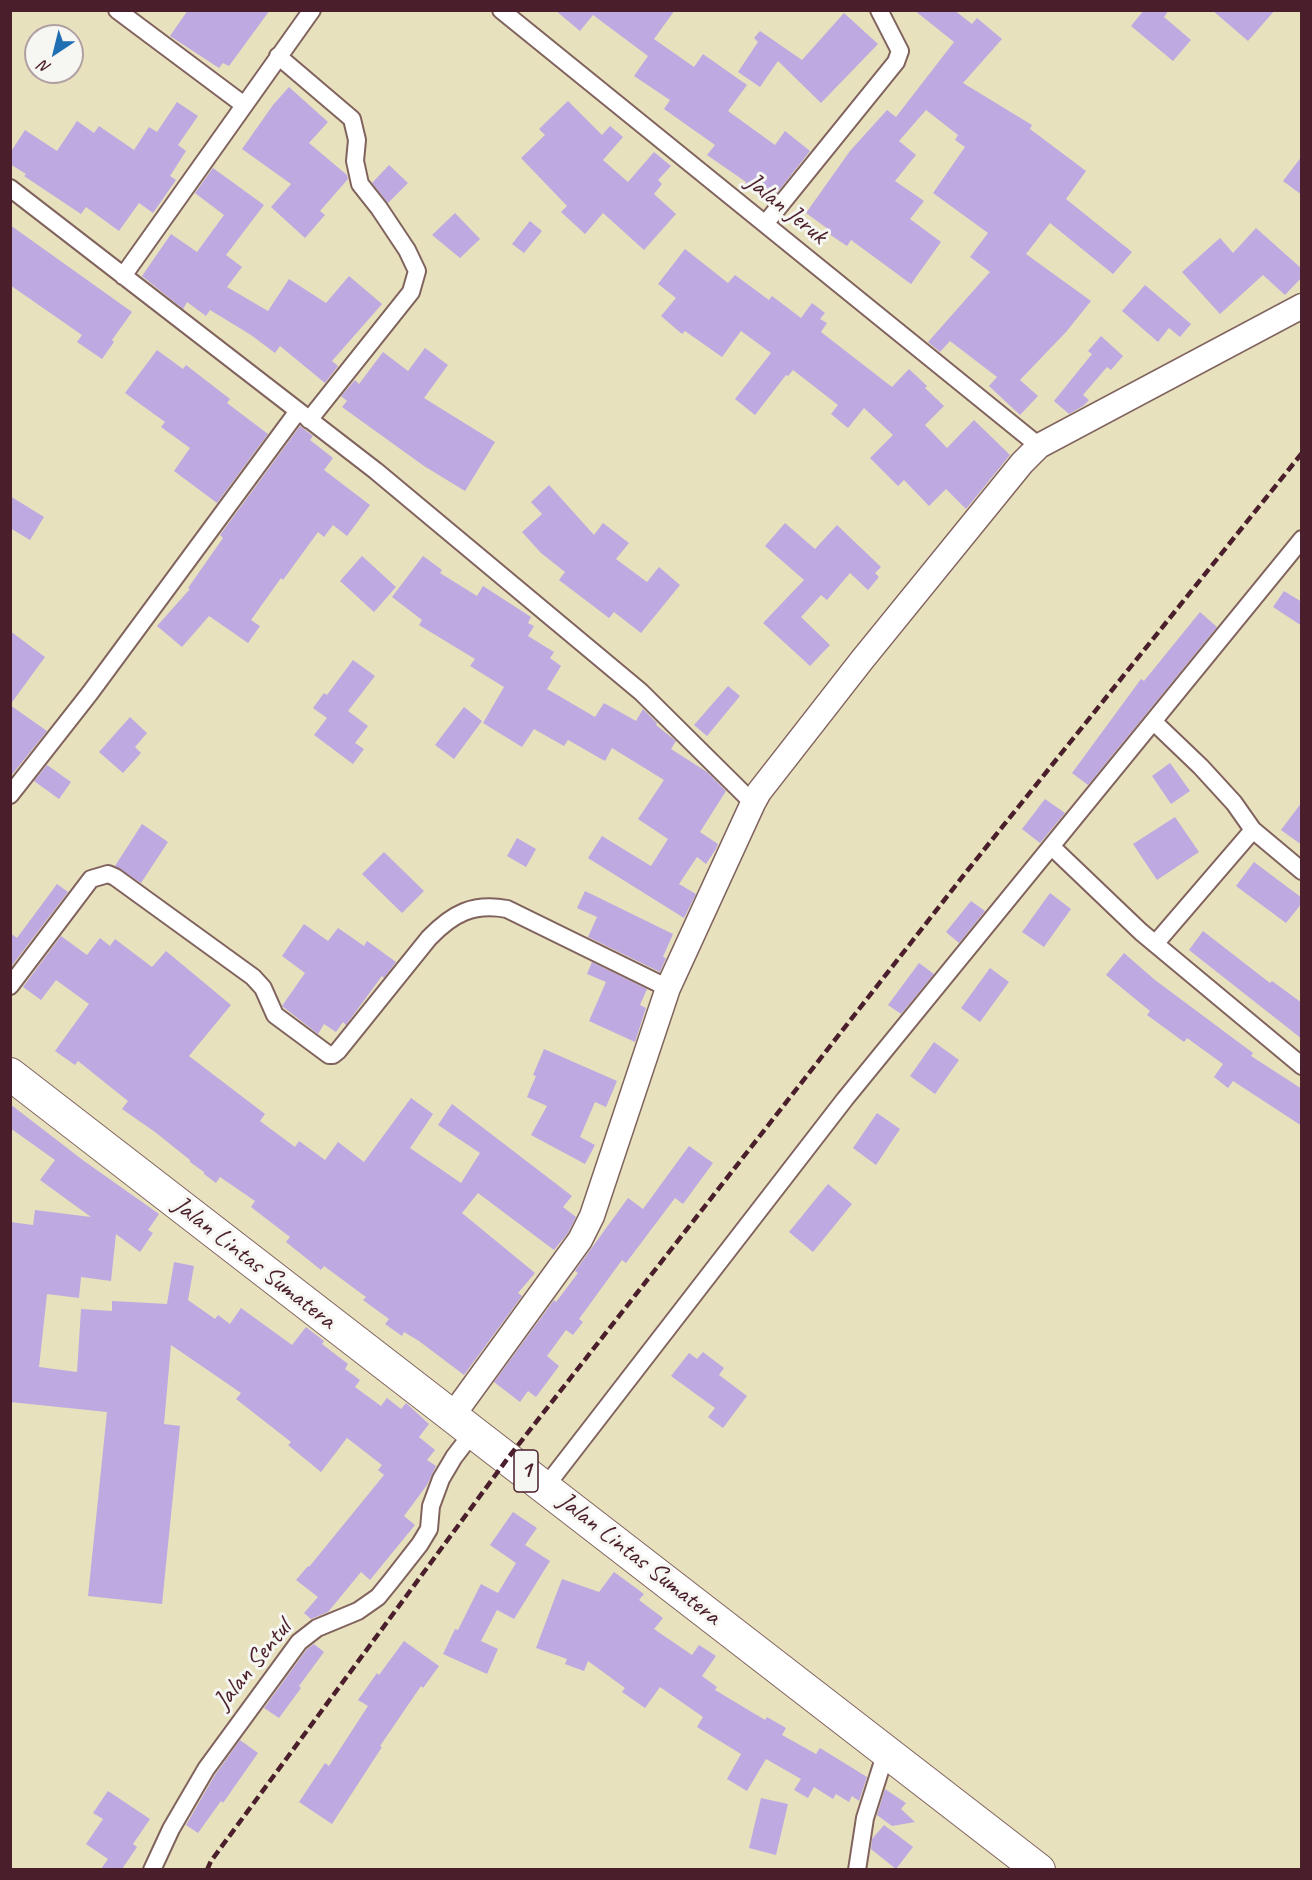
<!DOCTYPE html>
<style>
body{margin:0}
#map{position:relative;width:1312px;height:1880px;overflow:hidden;background:#e8e1be;font-family:Caveat,sans-serif}
canvas{display:block}
.frame{position:absolute;inset:0;border:12px solid #4a1f2b;pointer-events:none}
.north{position:absolute;left:24px;top:24px;width:60px;height:60px;box-sizing:border-box;background:#f6f6f2;border:2px solid #b1a0a2;border-radius:50%;rotate:215deg;font-size:16px;font-weight:700;line-height:24px;text-align:center;color:#4a1f2b}
.north::after{content:'';display:block;margin:auto;width:21px;height:27px;background:#1f6fb2;clip-path:polygon(50% 0,100% 100%,50% 72%,0 100%)}
</style>
<div id="map">
<canvas width="1312" height="1880"></canvas>
<div class="frame"></div>
<div class="north">N</div>
</div>
<script>
const c = document.querySelector('canvas').getContext('2d');
c.lineJoin = 'round';
function fillPath(path, color) {
  c.fillStyle = color;
  c.fill(path, 'evenodd');
}
function trace(path, color, width, dash) {
  c.strokeStyle = color;
  c.lineWidth = width;
  c.lineCap = dash ? 'butt' : 'round';
  c.setLineDash(dash || []);
  c.stroke(path);
}
function drawText(font, color, halo, rows, align = 'center') {
  c.font = font + ' Caveat,sans-serif';
  c.lineWidth = 6;
  c.setLineDash([]);
  c.textBaseline = 'middle';
  c.strokeStyle = halo;
  c.fillStyle = color;
  for (const [text, x, y, turn = 0] of rows) {
    c.save();
    c.translate(x, y);
    c.rotate((+turn || 0) * Math.PI / 180);
    c.textAlign = isNaN(turn) ? turn : align;
    if (halo) c.strokeText(text, 0, 0);
    c.fillText(text, 0, 0);
    c.restore();
  }
}
const building = new Path2D(`
 M188 10H270L229 66 223 63 219 68 170 36Z
 M555 10H675L654 39 694 67 703 54 747 85 728 111 775 145 785 131 810 151 769 203 745 184 746 182 707 155 715 145 664 109 670 100 634 76 648 56 593 15 580 31Z
 M914 10H954L972 24 977 18 1002 39 963 83 1032 125 1030 129 1086 171 1066 199 1132 252 1113 274 1050 223 1026 254 1091 301 1066 332 1020 380 1038 396 1020 415 989 386 997 377 950 341 940 352 928 342 990 272 970 257 988 233 933 193 965 147 955 140 958 135 926 110 899 141 916 155 895 181 924 201 910 219 941 242 911 284 851 240 847 246 826 232 828 229 806 213 850 151 887 110 896 117 954 42Z
 M1144 10H1169L1164 17 1191 40 1173 61 1131 26Z
 M1212 10H1275L1248 41Z
 M844 13 878 44 821 103 778 61 760 87 738 72 758 42 754 38 760 31 802 60Z
 M289 87 328 122 309 143 347 175 348 179 320 211 325 215 305 238 271 207 291 184 242 149 273 105Z
 M568 101 602 135 610 126 623 137 603 160 628 182 654 152 671 166 658 180 662 184 654 194 676 214 644 250 603 213 585 234 561 212 567 206 521 158 545 135 539 129Z
 M177 102 198 116 178 145 186 151 170 176 176 180 153 213 139 203 119 231 86 207 81 214 24 176 26 174 10 164V153L25 130 57 151 77 121 94 133 99 126 134 150 149 127 157 132Z
 M1302 156V195L1283 181Z
 M389 165 408 183 388 203 372 183Z
 M213 168 264 205 226 255 242 267 227 287 268 311 289 279 326 303 349 276 382 304 332 361 338 366 325 383 280 346 275 353 251 335 210 310 206 316 187 302 183 309 142 276 171 234 197 252 224 215 195 193Z
 M455 213 480 239 460 258 432 235Z
 M530 221 542 231 524 253 512 244Z
 M10 225 132 312 112 340 114 342 102 359 77 342 82 335 10 285Z
 M1256 228 1302 269V277L1285 295 1263 275 1220 314 1182 272 1220 238 1233 253Z
 M685 249 728 283 735 275 769 300 772 296 801 318 812 303 825 313 820 319 827 323 821 332 892 387 909 369 927 386 925 388 944 406 925 425 947 448 974 420 1010 455 966 509 946 489 929 506 904 480 898 486 870 458 893 435 864 408 848 428 831 414 838 405 793 370 788 376 786 375 755 415 735 399 771 353 741 331 722 357 685 331 682 334 661 316 676 298 658 284Z
 M1145 285 1191 324 1180 337 1169 328 1158 342 1122 311Z
 M1101 336 1123 356 1111 370 1107 367 1083 395 1089 400 1083 406 1069 414 1054 401 1092 354 1088 351Z
 M425 348 448 365 424 398 495 442 465 491 424 466 342 407 347 401 341 396 355 380 359 384 383 352 408 371Z
 M157 350 183 369 186 365 230 399 227 403 268 434 217 503 174 471 190 448 161 427 165 422 125 393Z
 M300 426 313 436 310 440 333 458 324 470 370 505 347 536 333 525 324 537 318 532 283 580 281 578 251 620 260 626 248 643 209 616 182 647 157 626 190 589 188 588 223 538 220 535Z
 M549 485 594 535 603 523 629 543 616 559 647 582 659 567 680 585 641 633 614 612 609 618 559 580 565 572 541 553 522 532 542 514 531 502Z
 M10 496 44 517 30 540 10 528Z
 M785 523 815 549 837 525 881 567 875 573 879 577 868 590 850 573 827 600 821 595 801 617 830 645 810 666 763 623 804 580 765 546Z
 M362 556 396 587 374 612 340 581Z
 M423 556 442 570 440 573 477 596 483 586 531 617 528 623 534 626 528 636 554 652 550 658 561 666 547 689 595 717 604 703 636 721 643 709 657 723 656 725 676 741 671 749 707 772 726 791 700 832 718 844 716 849 706 864 697 857 679 884 696 894 684 918 588 858 602 836 651 866 668 839 638 819 664 780 612 748 605 761 568 740 564 746 534 729 522 747 483 723 504 687 470 666 475 659 419 625 422 620 392 597Z
 M1284 591 1302 602V626L1273 607Z
 M1200 612 1217 627 1088 785 1072 773 1141 679 1144 681Z
 M10 631 45 657 10 705Z
 M353 660 375 676 348 711 368 726 355 743 364 749 353 764 314 735 327 718 313 708 324 693 327 695Z
 M728 686 740 696 707 736 694 725Z
 M10 705 47 731 10 777Z
 M464 707 482 721 454 759 435 745Z
 M130 717 147 733 135 747 141 753 123 773 99 752Z
 M1170 763 1190 791 1171 804 1152 776Z
 M47 765 71 782 59 799 34 781Z
 M1045 799 1065 813 1040 843 1022 829Z
 M1302 802V845L1281 830Z
 M1175 817 1199 852 1157 880 1133 844Z
 M142 824 168 842 141 883 115 866Z
 M517 838 536 849 526 867 507 856Z
 M384 852 424 891 402 913 362 874Z
 M1254 862 1302 898V903L1286 923 1236 886Z
 M57 884 68 892 10 968V933L17 938Z
 M585 891 673 934 663 957 666 958 660 972 588 937 597 917 577 908Z
 M1050 893 1071 909 1044 947 1022 932Z
 M971 901 985 911 959 943 946 932Z
 M304 924 328 941 338 928 364 946 367 941 396 962 384 978 382 976 346 1025 343 1022 336 1032 324 1024 318 1034 282 1006 305 973 282 956Z
 M1203 931 1270 983 1272 981 1302 1003V1039L1189 950Z
 M61 936 87 955 100 938 110 946 115 939 152 967 166 951 231 1005 189 1056 265 1114 260 1121 295 1147 299 1141 325 1160 338 1142 364 1162 411 1098 433 1114 410 1148 461 1183 480 1153 438 1125 452 1104 572 1196 563 1207 576 1217 568 1233 554 1250 478 1193 462 1213 535 1273 518 1293 522 1296 464 1375 419 1341 404 1332 402 1336 385 1324 389 1319 363 1300 366 1297 324 1266 321 1270 286 1242 290 1237 251 1207 255 1201 220 1177 216 1183 204 1174V1172L190 1162V1160L155 1132 122 1109 128 1101 78 1061 75 1065 55 1051 89 1004 56 980 41 1000 23 987Z
 M1124 953 1155 980 1253 1053 1251 1056 1302 1089V1126L1233 1081 1228 1088 1214 1077 1223 1064 1187 1038 1184 1042 1147 1015 1150 1011 1106 975Z
 M592 962 647 989 640 1005 646 1008 635 1042 589 1021 606 982 587 974Z
 M919 963 934 974 901 1014 888 1005Z
 M990 968 1009 982 980 1022 961 1008Z
 M934 1042 959 1060 935 1094 910 1076Z
 M544 1049 617 1081 606 1107 595 1102 580 1137 595 1145 585 1164 531 1135 547 1106 527 1097 536 1076 533 1075Z
 M10 1104 84 1161 159 1214 148 1230 153 1233 140 1252 116 1234 111 1281 81 1277 79 1298 47 1294 39 1367 77 1372 81 1309 112 1311V1301L167 1304 174 1262 194 1266 188 1300 215 1319 218 1315 230 1324 241 1308 292 1345 306 1327 324 1341 322 1344 348 1364 345 1369 360 1380 355 1387 381 1406 387 1398 401 1409 406 1403 429 1424 419 1437 435 1450 427 1460 436 1466 427 1485 404 1516 415 1525 370 1580 361 1572 328 1612 311 1619 304 1613 318 1597 296 1580 308 1566 309 1567 384 1475 378 1470 382 1465 347 1438 321 1472 288 1445 291 1442 236 1399 241 1393 171 1345 164 1424 180 1426 162 1604 88 1596 107 1412 10 1402V1222L33 1225 35 1210 91 1217 40 1180 55 1160 10 1128Z
 M877 1113 900 1129 876 1165 853 1148Z
 M689 1146 713 1163 683 1204 675 1198 626 1263 622 1260 579 1319 583 1322 573 1335 566 1330 547 1356 559 1366 536 1397 528 1391 520 1402 494 1382 554 1300 556 1302 578 1273 575 1271 628 1198 643 1209Z
 M828 1184 852 1204 813 1252 789 1232Z
 M703 1352 724 1368 719 1375 747 1396 723 1428 708 1417 715 1408 671 1376 689 1353 697 1359Z
 M513 1512 537 1528 525 1545 550 1561 514 1619 497 1610 481 1641 498 1649 487 1674 443 1654 455 1629 458 1630 481 1584 498 1593 516 1563 490 1545Z
 M614 1572 644 1594 639 1600 663 1618 654 1629 692 1655 699 1645 716 1656 702 1676 717 1687 715 1690 765 1720 767 1717 786 1728 782 1735 816 1754 820 1748 867 1777 859 1801 852 1796 849 1802 836 1794 833 1799 814 1787 808 1798 794 1790 801 1779 766 1759 747 1791 727 1779 741 1754 697 1727 703 1717 660 1687 645 1708 622 1692 625 1688 588 1661 584 1671 565 1664 567 1659 536 1648 562 1579 599 1592Z
 M404 1641 439 1666 423 1688 421 1686 380 1746 382 1747 332 1824 299 1802 325 1763 329 1766 368 1706 358 1700 377 1673 379 1675Z
 M314 1644 324 1652 299 1686 301 1688 279 1718 264 1708 307 1649Z
 M240 1740 258 1753 223 1803 221 1801 198 1833 186 1825 215 1775Z
 M885 1789 906 1803 901 1809 915 1822 892 1826 877 1815Z
 M108 1791 150 1819 133 1844 137 1847 122 1869H101L108 1859 86 1844 103 1819 93 1813Z
 M761 1798 788 1804 776 1855 749 1848Z
 M884 1825 913 1847 896 1869 871 1849 872 1839Z`);
const street = new Path2D(`
 M117 10 244 105
 M501 10 1039 446
 M278 56 352 119 357 140 355 161 360 184 379 208 407 250 417 271 411 292 309 420
 M10 188 376 471 641 692 753 803
 M765 224 896 62 900 51 879 10
 M123 276 312 10
 M1154 722 1201 767 1234 803 1253 830 1302 871
 M10 795 90 693 298 411
 M1052 847 1141 932 1302 1066
 M1155 944 1253 830
 M10 986 91 879 108 874 115 877 253 977 263 988 275 1015 329 1055H333L338 1051 429 938C453 913 473 903 507 909L668 988
 M546 1486 845 1099 1302 539
 M152 1870 171 1829 206 1769 299 1642 317 1628 358 1611 378 1597 391 1581 420 1544 429 1529 431 1506 441 1479 454 1457 474 1431
 M857 1870 865 1818 886 1752`);
const secondary = new Path2D(`
 M453 1415 580 1240 592 1216 668 988 753 803 759 792 862 660 1022 463 1039 446 1302 306`);
const highway = new Path2D(`
 M10 1074 1039 1870`);
const rail = new Path2D(`
 M207 1870 211 1861 508 1458 967 871 1302 453`);
const shields = [
 [526,1471,24]
];
const shieldNames = [
 ["1",526,1471]
];
const streetNames = [
 ["Jalan Jeruk",786,209,39],
 ["Jalan Lintas Sumatera",254,1263,38],
 ["Jalan Lintas Sumatera",639,1559,38],
 ["Jalan Sentul",253,1665,-51]
];
fillPath(building, '#bea9e1');
trace(street, '#81635e', 20);
trace(secondary, '#81635e', 27);
trace(highway, '#81635e', 34);
trace(street, '#fff', 16);
trace(secondary, '#fff', 24);
trace(highway, '#fff', 32);
trace(rail, '#4a1f2b', 4.5, [9, 4.5]);
for (const [x, y, w] of shields) {
  const box = new Path2D();
  box.roundRect(x - w / 2, y - 21, w, 42, 4.5);
  c.fillStyle = '#f6f6f2';
  c.fill(box);
  trace(box, '#4a1f2b', 1.5);
}
drawText('bold 24px', '#4a1f2b', null, shieldNames);
drawText('26px', '#4a1f2b', '#f6f6f2', streetNames);
</script>
